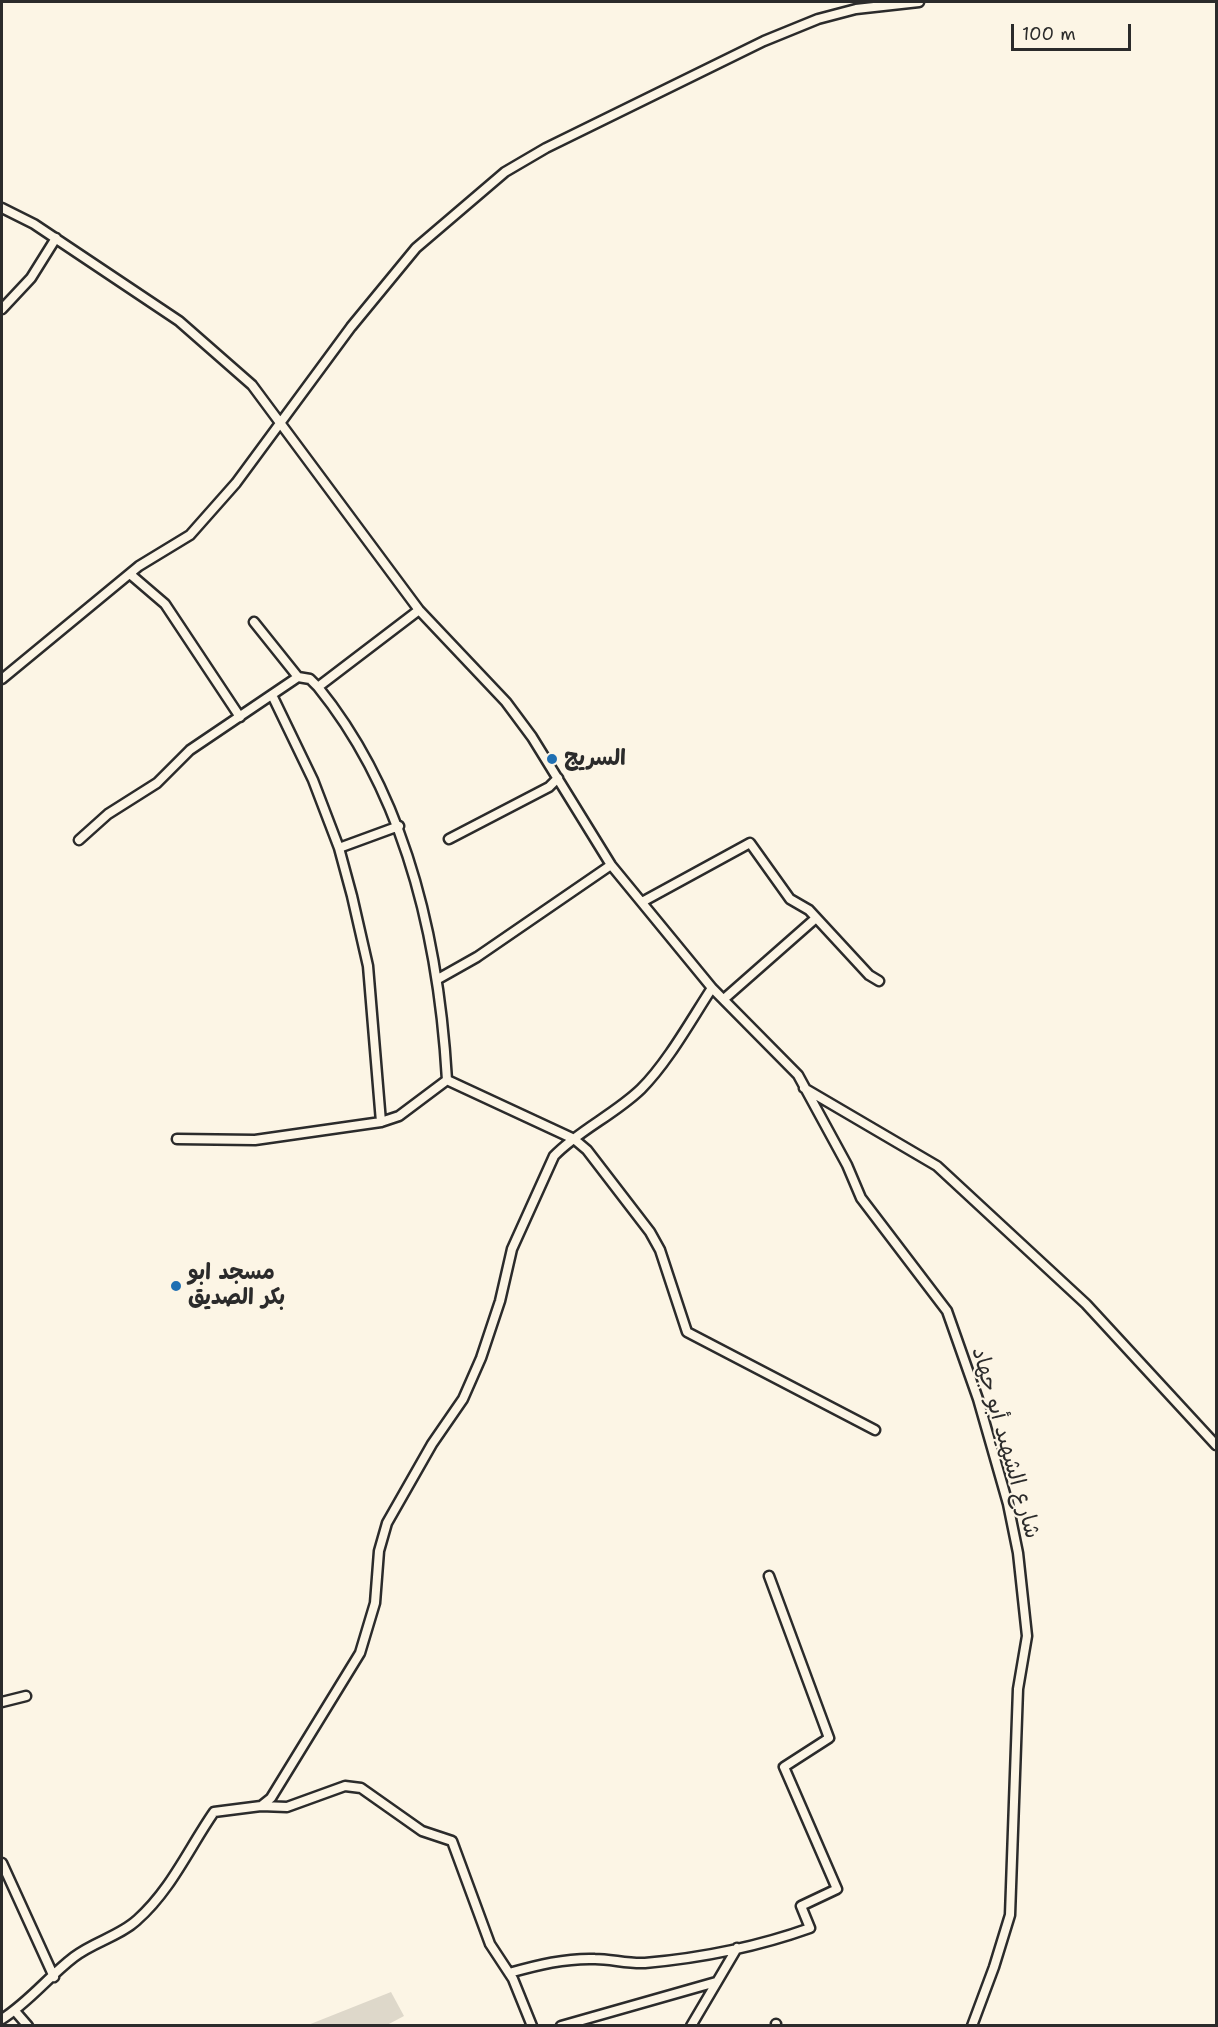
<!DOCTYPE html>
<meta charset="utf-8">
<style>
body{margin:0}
#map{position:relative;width:1218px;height:2027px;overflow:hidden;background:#fcf5e5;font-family:"Shantell Sans",sans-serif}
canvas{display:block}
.frame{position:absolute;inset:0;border:3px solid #2b2b2b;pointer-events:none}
.scale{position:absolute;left:1011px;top:24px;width:120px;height:27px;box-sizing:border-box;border:3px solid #2b2b2b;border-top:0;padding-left:8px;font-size:18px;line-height:21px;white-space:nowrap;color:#2b2b2b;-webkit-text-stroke:4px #fcf5e5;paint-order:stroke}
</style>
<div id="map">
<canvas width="1218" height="2027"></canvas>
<div class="frame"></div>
<div class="scale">100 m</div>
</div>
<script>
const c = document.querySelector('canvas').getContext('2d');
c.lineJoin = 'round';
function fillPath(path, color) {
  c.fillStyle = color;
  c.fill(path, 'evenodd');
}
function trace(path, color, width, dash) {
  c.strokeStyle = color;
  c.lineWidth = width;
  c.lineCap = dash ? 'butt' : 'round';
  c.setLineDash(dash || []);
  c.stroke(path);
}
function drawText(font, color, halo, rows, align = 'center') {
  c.font = font + ' "Shantell Sans","Playpen Sans Arabic",sans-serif';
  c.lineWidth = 4.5;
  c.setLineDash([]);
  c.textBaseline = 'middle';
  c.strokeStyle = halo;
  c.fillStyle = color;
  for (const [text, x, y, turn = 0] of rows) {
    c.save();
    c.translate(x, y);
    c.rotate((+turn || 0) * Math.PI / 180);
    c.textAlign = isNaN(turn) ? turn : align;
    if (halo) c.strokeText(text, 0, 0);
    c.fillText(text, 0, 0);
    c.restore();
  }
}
const green = new Path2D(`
 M391 1992 404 2016 387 2025H308Z`);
const minor = new Path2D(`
 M2 208 34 224 179 321 252 385 419 610 506 702 532 737 611 865 712 988 798 1075 847 1165 861 1198 947 1311 978 1399 1008 1504 1018 1553 1027 1636 1018 1689 1010 1915 994 1967 972 2026
 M2 309 31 278 56 238
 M130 574 165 604 240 717
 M254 622 298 677
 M2 679 139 566 190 535 236 483 351 327 416 248 505 172 546 148 764 41 818 19 856 9 919 2
 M318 687C407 797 439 941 447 1080
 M272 695 313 780 339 848 352 896 368 966 381 1122
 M449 839 549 787 558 778
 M79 840 108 814 157 783 190 750 298 677 310 679 318 687 419 610
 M339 848 399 826
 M642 902 750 843 790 899 809 910 869 975 879 981
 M438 979 477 957 611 865
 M724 999 816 918
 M804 1088 937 1166 1086 1304 1216 1445
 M177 1139 255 1140 381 1122 399 1116 447 1080 574 1139 587 1150 650 1232 660 1250 687 1332 875 1430
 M2 1702 26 1696
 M261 1806 287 1807 345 1786 361 1788 422 1831 452 1841 490 1944 513 1979 532 2026
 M2 1863 54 1977
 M509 1973C538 1965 565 1958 595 1959 611 1959 628 1964 645 1963 701 1958 757 1947 810 1928L801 1906 837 1889 784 1767 829 1738 769 1576
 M15 2011 28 2026
 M2 2019C29 2002 49 1976 74 1957 93 1942 120 1936 137 1920 171 1890 189 1848 214 1812L261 1806 271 1798 360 1653 375 1603 379 1551 387 1523 432 1444 463 1399 481 1358 500 1301 512 1249 554 1156C579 1130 614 1115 641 1089 668 1062 691 1020 712 988
 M561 2026 716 1982
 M691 2026 737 1948
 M776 2026V2024`);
const markers = [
 [552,759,6,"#1f6fb2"],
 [176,1286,6,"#1f6fb2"]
];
const poiNames = [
 ["السريج",564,759],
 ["مسجد ابو",188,1273],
 ["بكر الصديق",188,1298]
];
const streetNames = [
 ["شارع الشهيد أبو جهاد",1005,1443,74]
];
fillPath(green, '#ded8ca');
trace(minor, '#2b2b2b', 13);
trace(minor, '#fcf5e5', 8);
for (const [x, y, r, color] of markers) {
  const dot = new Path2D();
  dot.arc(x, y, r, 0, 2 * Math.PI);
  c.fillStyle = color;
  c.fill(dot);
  trace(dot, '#fcf5e5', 2);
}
drawText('bold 22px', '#2b2b2b', '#fcf5e5', poiNames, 'left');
drawText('22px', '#2b2b2b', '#fcf5e5', streetNames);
</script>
